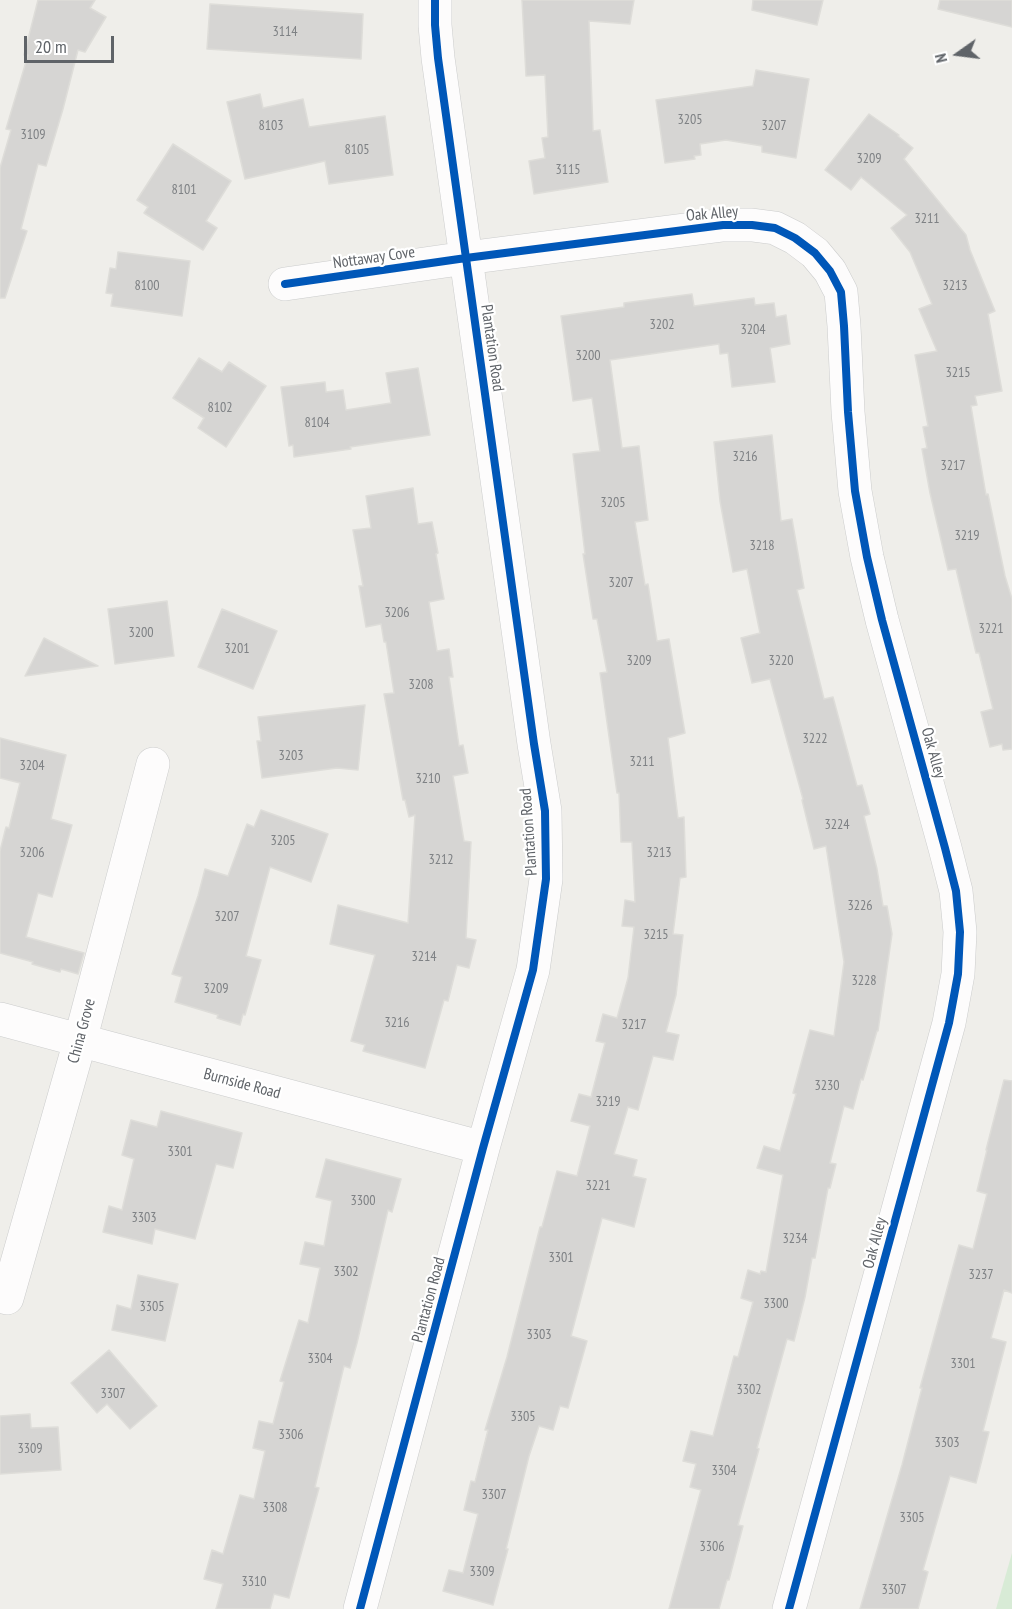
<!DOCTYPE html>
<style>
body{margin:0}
#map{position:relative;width:1012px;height:1609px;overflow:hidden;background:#efeeea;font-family:"PT Sans Narrow",sans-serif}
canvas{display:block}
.north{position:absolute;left:928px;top:24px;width:60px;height:60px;-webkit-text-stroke:4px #fff;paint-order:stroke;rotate:256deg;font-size:16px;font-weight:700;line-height:24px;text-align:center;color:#5f6368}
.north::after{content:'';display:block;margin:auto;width:21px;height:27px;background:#5f6368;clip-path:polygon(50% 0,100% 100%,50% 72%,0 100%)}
.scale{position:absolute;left:24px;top:36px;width:90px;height:27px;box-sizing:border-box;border:3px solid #5f6368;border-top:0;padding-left:8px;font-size:18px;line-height:21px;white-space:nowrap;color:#5f6368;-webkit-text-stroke:4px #fff;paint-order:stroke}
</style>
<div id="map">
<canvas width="1012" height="1609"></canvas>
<div class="north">N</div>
<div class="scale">20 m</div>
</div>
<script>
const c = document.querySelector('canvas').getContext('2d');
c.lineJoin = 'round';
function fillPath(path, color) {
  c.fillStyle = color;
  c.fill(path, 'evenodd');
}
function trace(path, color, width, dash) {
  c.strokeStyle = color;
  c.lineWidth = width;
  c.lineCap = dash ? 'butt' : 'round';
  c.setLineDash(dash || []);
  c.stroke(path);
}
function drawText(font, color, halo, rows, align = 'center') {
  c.font = font + ' "PT Sans Narrow",sans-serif';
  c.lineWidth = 4.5;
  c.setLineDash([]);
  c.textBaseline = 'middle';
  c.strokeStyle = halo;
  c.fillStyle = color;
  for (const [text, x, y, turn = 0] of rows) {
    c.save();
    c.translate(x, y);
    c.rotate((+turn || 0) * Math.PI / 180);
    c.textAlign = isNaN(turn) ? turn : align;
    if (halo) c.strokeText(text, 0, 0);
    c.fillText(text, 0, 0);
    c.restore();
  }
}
const green = new Path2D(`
 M1012 1553V1609H996Z`);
const building = new Path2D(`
 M38 0H95L90 8 106 17 85 52 78 50 63 109 46 166 38 164 21 229 27 231 5 298H0V168L11 130 6 129 28 55H24Z
 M522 0H634L630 24 589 21 593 131 600 130 608 182 534 194 529 161 545 158 542 138 548 137 545 75 526 76Z
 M753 0H823L817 25 752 10Z
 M940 0H1012V27L938 9Z
 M210 4 363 14 361 59 207 49Z
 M756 70 809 79 796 158 762 152V146L726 140 700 144 701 155 694 156 695 159 665 163 656 100 753 86Z
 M260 94 263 108 303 99 309 127 385 116 393 175 329 184 325 161 245 179 227 102Z
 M869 114 899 135 898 136 913 148 904 159 966 235 970 250 995 311 988 314 1002 391 975 396 977 405 971 406 986 495 988 494 1005 576 1012 599V749L1003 750 1002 744 990 747 981 712 993 709 979 653H976L956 569 948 570 930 493 922 449 927 448 923 427 928 426 915 355 937 351 919 309 932 304 910 252 891 228 907 215 861 177 851 190 825 170Z
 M173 144 231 181 206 221 217 228 203 250 144 213 148 207 137 200Z
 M118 252 190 261 182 316 111 306 113 294 106 293 110 268 116 269Z
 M692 294 694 306 754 298 755 305 774 303 776 317 786 315 790 344 770 348 775 382 732 387 728 353 720 354 719 344 610 360 622 448 639 446 648 520 635 522 645 585 648 584 657 641 669 639 685 733 668 738 678 818 684 817 686 877 680 878 673 934 683 935 676 995 666 1032 679 1035 673 1060 653 1056 638 1110 628 1107 614 1154 637 1160 633 1176 646 1179 634 1227 602 1218 571 1336 587 1341 568 1408 560 1406 553 1430 539 1426 529 1456 506 1549H508L493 1605 443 1591 449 1570 463 1573 478 1514 464 1510 471 1481 475 1482 488 1430H485L507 1357 540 1227H542L557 1171 577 1176 590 1126 571 1121 579 1094 591 1097 605 1043 596 1041 603 1014 617 1018 628 978 634 927 622 926 625 900 635 902 632 842H621L619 793H617L600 673 607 672 597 619H593L583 554H585L573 454 600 451 592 398 573 401 561 316 624 307V303Z
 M199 358 222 372 229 362 266 386 226 447 198 428 204 418 173 398Z
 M418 368 430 435 350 447 351 449 294 457 293 445 289 446 281 387 325 382 326 392 343 390 346 410 391 403 386 373Z
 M772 435 781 521 792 519 804 588 797 590 824 699 833 697 857 786 862 785 870 814 864 816 877 869 883 906H887L892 934 878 1031H877L863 1080 861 1079 853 1109 844 1106 830 1163 836 1164 830 1188H828L815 1258H812L805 1297 794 1341 787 1339 757 1448 759 1449 738 1525 743 1526 729 1580H727L719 1609H669L701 1490 690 1487 696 1464 683 1461 691 1431 713 1436 734 1356 738 1357 753 1302 741 1298 748 1270 760 1274 761 1271 766 1272 783 1175 757 1168 764 1146 780 1151 796 1094 793 1093 810 1030 834 1036 844 962 826 846 814 849 802 800 803 799 770 679 752 683 741 638 760 633 747 569 733 572 720 501 714 442Z
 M413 488 418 524 432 522 438 553 436 554 444 599 429 602 437 651 449 649 453 677H449L459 746 463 745 468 773 453 776 464 841 471 842 466 938 476 940 469 968 457 965 448 1001 444 1000 425 1068 363 1051 365 1045 351 1041 375 955 330 944 338 905 408 923 415 815 409 817 405 800H403L384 694 394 693 386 642H384L381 624 366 627 359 586H363L353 530 371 528 366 496Z
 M167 601 174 656 115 664 108 609Z
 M222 609 277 631 253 689 198 667Z
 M44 638 98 666 25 676Z
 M365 705 358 770 337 768 262 778 257 741H261L258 717Z
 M0 738 66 755 51 819 72 825 52 897 38 893 26 937 84 953 78 974 61 969 60 972 32 964 33 962 0 953V851L6 827 9 828 20 783 0 778Z
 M261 810 328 834 311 882 270 867 246 956 261 960 245 1015 243 1014 240 1025 217 1018 218 1015 175 1002 182 977 172 974 198 896 205 869 228 876 247 824 254 827Z
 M1004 1080 1012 1081V1293L1004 1290 991 1338 1006 1342 983 1431 989 1432 976 1483 950 1476 923 1570 928 1572 918 1609H860L902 1465 922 1388H920L959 1245 973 1249 987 1194 977 1191 987 1150H986Z
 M161 1111 242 1133 233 1168 216 1164 195 1239 155 1229 152 1244 103 1232 109 1206 122 1210 134 1159 122 1155 131 1120 157 1127Z
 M326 1159 401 1179 392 1212 388 1210 357 1343 350 1368 344 1366 315 1487 319 1488 289 1598 274 1594 270 1609H216L223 1584 204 1579 212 1550 223 1554 240 1495 254 1499 265 1451 253 1448 259 1421 273 1424 284 1382 280 1381 299 1320 308 1323 320 1268 300 1264 305 1242 324 1246 332 1201 316 1197Z
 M138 1275 178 1284 165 1341 112 1330 117 1305 131 1309Z
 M109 1350 157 1406 130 1429 107 1404 97 1413 71 1383Z
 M30 1414 31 1428 58 1427 61 1470 0 1474V1416Z`);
const minor = new Path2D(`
 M285 284 466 258 723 225H752L775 228 795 238 815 253 830 271 841 292 844 326 848 412 855 491 867 557 882 620 945 848 956 891 960 932 958 974 949 1023 789 1609
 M0 1019 483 1148
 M7 1298 80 1041 153 764
 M360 1609 483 1148 533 970 546 879 545 811 534 744 438 58 435 25V0`);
const cycleway = new Path2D(`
 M285 284 466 258 723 225H752L775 228 795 238 815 253 830 271 841 292 844 326 848 412 855 491 867 557 882 620 945 848 956 891 960 932 958 974 949 1023 789 1609
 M360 1609 483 1148 533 970 546 879 545 811 534 744 438 58 435 25V0`);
const numberNames = [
 ["3114",285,32],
 ["3205",690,120],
 ["8103",271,126],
 ["3207",774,126],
 ["3109",33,135],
 ["8105",357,150],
 ["3209",869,159],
 ["3115",568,170],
 ["8101",184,190],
 ["3211",927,219],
 ["8100",147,286],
 ["3213",955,286],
 ["3202",662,325],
 ["3204",753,330],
 ["3200",588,356],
 ["3215",958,373],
 ["8102",220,408],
 ["8104",317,423],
 ["3216",745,457],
 ["3217",953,466],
 ["3205",613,503],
 ["3219",967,536],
 ["3218",762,546],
 ["3207",621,583],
 ["3206",397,613],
 ["3221",991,629],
 ["3200",141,633],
 ["3201",237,649],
 ["3209",639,661],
 ["3220",781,661],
 ["3208",421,685],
 ["3222",815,739],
 ["3203",291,756],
 ["3211",642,762],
 ["3204",32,766],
 ["3210",428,779],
 ["3224",837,825],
 ["3205",283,841],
 ["3206",32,853],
 ["3213",659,853],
 ["3212",441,860],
 ["3226",860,906],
 ["3207",227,917],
 ["3215",656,935],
 ["3214",424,957],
 ["3228",864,981],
 ["3209",216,989],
 ["3216",397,1023],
 ["3217",634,1025],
 ["3230",827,1086],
 ["3219",608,1102],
 ["3301",180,1152],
 ["3221",598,1186],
 ["3300",363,1201],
 ["3303",144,1218],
 ["3234",795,1239],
 ["3301",561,1258],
 ["3302",346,1272],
 ["3237",981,1275],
 ["3300",776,1304],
 ["3305",152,1307],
 ["3303",539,1335],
 ["3304",320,1359],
 ["3301",963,1364],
 ["3302",749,1390],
 ["3307",113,1394],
 ["3305",523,1417],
 ["3306",291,1435],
 ["3303",947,1443],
 ["3309",30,1449],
 ["3304",724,1471],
 ["3307",494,1495],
 ["3308",275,1508],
 ["3305",912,1518],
 ["3306",712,1547],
 ["3309",482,1572],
 ["3310",254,1582],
 ["3307",894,1590]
];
const streetNames = [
 ["Oak Alley",712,214,-5],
 ["Nottaway Cove",374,258,-8],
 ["Plantation Road",492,348,82],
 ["Oak Alley",933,753,74],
 ["Plantation Road",529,832,-94],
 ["China Grove",82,1031,-75],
 ["Burnside Road",242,1084,15],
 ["Oak Alley",875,1243,-75],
 ["Plantation Road",429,1300,-75]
];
fillPath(green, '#d8ebd6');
fillPath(building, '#d6d5d3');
trace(building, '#deddd9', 1.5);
trace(minor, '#cbcccc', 34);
trace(minor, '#fdfcfc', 33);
trace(cycleway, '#0057b8', 8);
drawText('14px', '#7e8184', null, numberNames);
drawText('16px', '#5f6368', '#fff', streetNames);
</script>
